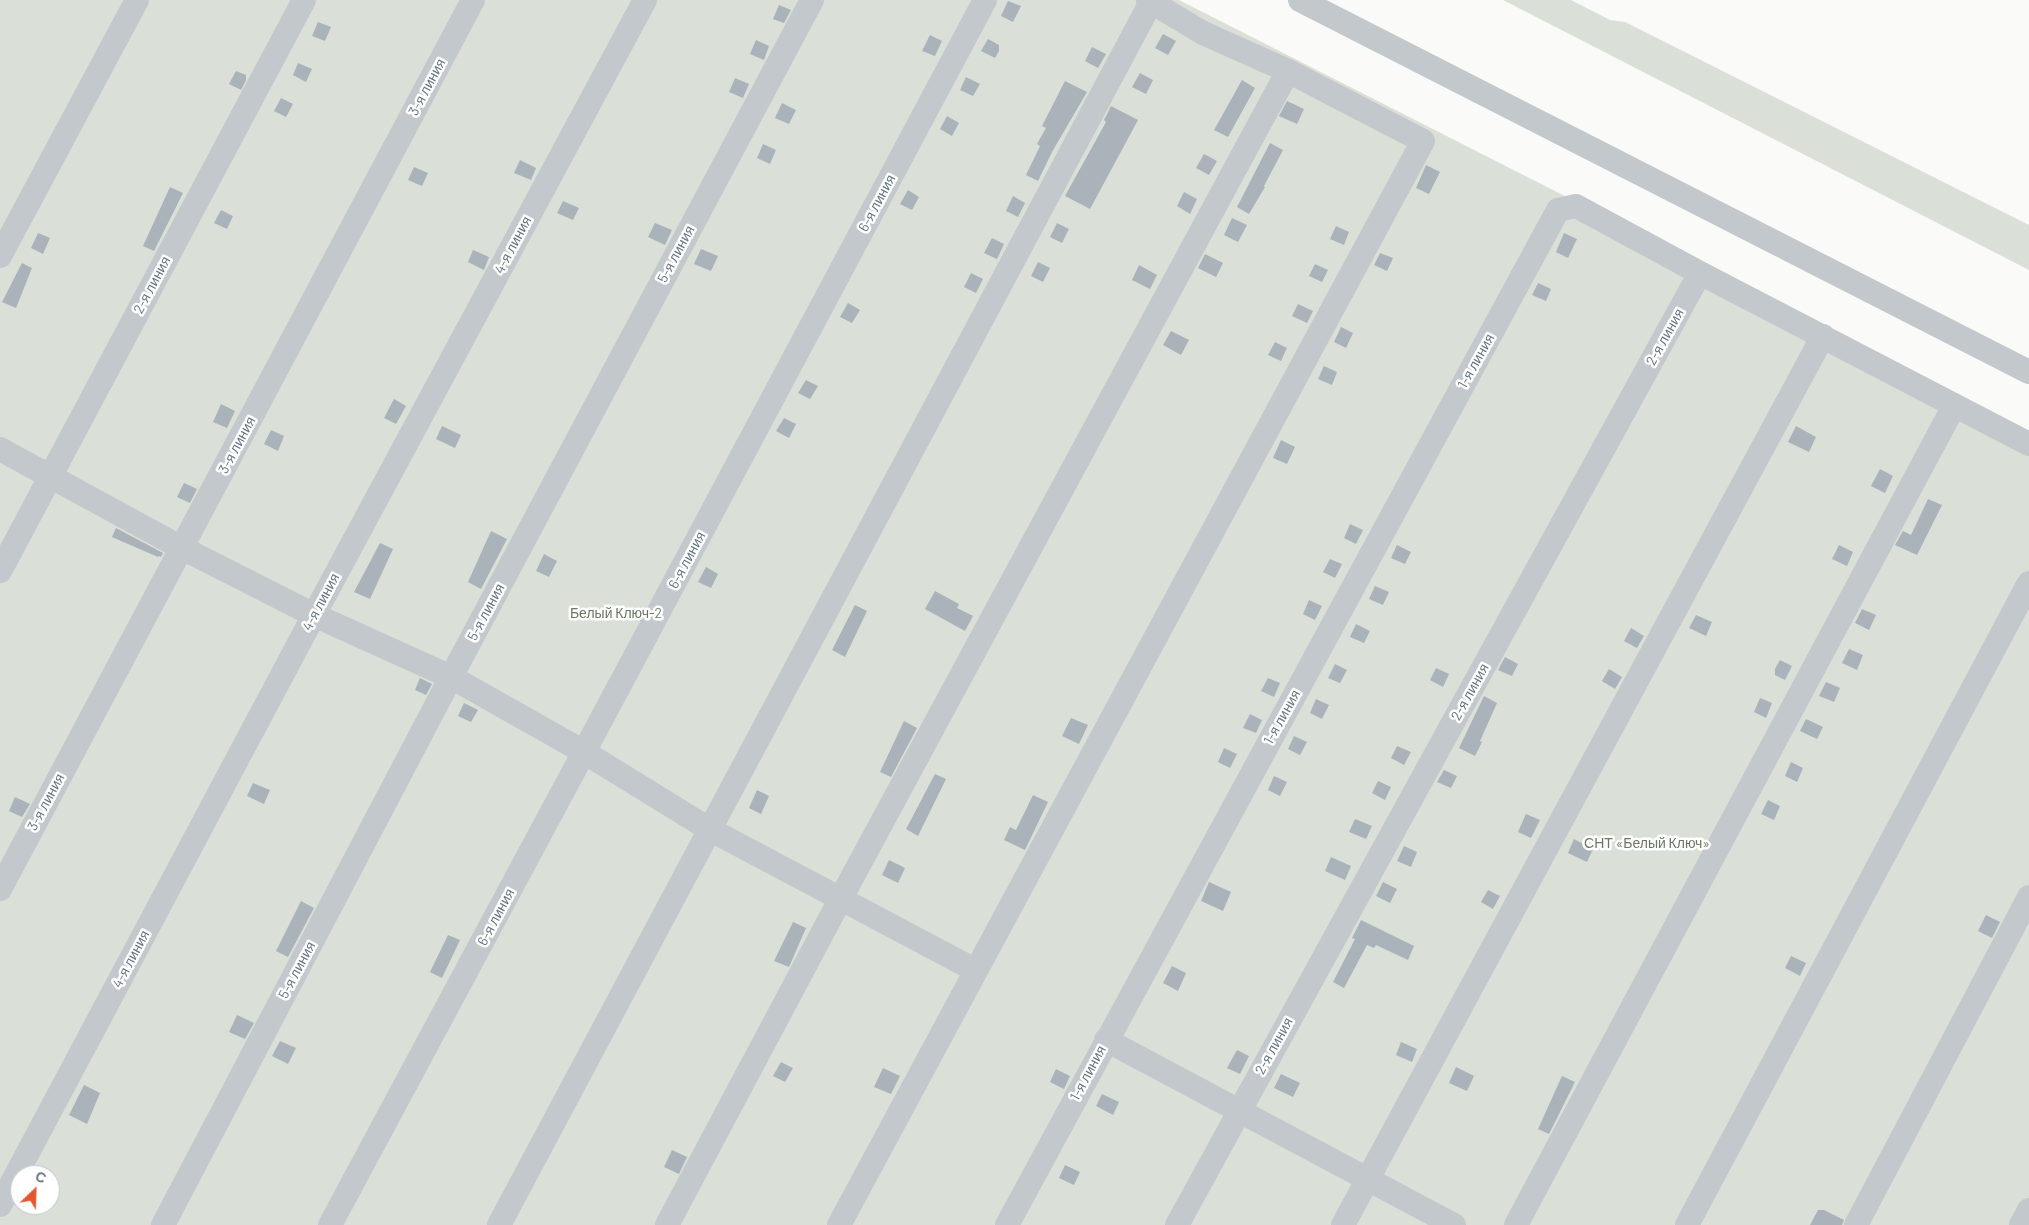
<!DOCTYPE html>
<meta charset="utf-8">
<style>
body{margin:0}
#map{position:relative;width:2029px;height:1225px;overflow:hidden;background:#fafaf8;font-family:Barlow,sans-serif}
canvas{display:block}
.north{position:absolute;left:10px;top:1165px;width:50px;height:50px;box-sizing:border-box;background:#fff;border:1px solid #c1c8cd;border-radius:50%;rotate:24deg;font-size:14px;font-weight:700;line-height:20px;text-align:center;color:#657683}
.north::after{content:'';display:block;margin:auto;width:18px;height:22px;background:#e4572e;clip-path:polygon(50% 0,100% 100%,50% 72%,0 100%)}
</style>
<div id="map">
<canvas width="2029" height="1225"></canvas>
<div class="north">С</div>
</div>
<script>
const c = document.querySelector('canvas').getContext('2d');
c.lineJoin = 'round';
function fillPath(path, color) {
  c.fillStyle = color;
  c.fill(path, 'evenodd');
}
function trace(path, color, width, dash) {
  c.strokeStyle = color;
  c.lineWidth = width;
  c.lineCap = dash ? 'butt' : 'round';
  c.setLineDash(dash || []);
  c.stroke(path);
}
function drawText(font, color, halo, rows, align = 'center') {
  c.font = font + ' Barlow,sans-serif';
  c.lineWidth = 5;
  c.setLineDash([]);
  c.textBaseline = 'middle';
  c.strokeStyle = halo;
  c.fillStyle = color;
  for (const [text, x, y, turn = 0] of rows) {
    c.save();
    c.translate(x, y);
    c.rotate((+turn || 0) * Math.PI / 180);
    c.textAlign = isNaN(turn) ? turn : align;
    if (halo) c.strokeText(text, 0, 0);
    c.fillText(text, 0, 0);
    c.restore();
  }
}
const green = new Path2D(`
 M0 0H1179L2029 432V1225H0ZM20 1175H50V1205H20Z
 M1503 0H1571L1610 20 1625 22 2029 225V270Z`);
const building = new Path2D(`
 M1008 1 1021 6 1013 22 1001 16Z
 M779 5 791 10 784 23 773 19Z
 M318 22 331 27 325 41 312 36Z
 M1163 34 1176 41 1168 55 1155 48Z
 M930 35 942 41 935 56 922 51Z
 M988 39 999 45V51L995 58 981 51Z
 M756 40 769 46 764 60 750 54Z
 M1092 47 1106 54 1098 68 1085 61Z
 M298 63 312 69 306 82 293 75Z
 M236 71 246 75V80L241 90 229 84Z
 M1140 73 1153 80 1146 94 1132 87Z
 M966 77 980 84 973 96 960 90Z
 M735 78 749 84 743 98 729 92Z
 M1242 80 1255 88 1228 137 1214 130Z
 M1065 81 1087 92 1052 152 1038 181 1026 175 1040 146 1037 144 1046 128 1042 126Z
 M281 98 293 104 286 117 274 111Z
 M1287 101 1304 109 1297 124 1279 116Z
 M782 103 796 110 789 124 775 118Z
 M1111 106 1138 120 1090 209 1065 196 1106 122 1104 120Z
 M947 116 959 123 952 136 940 129Z
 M1270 143 1283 150 1264 186 1265 187 1249 214 1237 207Z
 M763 144 776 150 770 164 757 158Z
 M1204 154 1217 161 1209 175 1196 168Z
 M520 160 536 168 531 180 514 173Z
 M1426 165 1440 172 1429 194 1416 188Z
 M414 167 428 173 422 186 408 180Z
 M170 187 183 193 154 251 143 246Z
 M908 190 919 197 912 210 900 204Z
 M1184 192 1197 199 1190 214 1177 206Z
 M1013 196 1025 203 1018 217 1006 211Z
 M563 201 579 208 573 220 557 213Z
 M221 210 233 216 227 229 214 223Z
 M1232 218 1247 225 1238 242 1224 235Z
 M655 223 672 230 665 245 648 237Z
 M1057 223 1069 229 1062 243 1050 237Z
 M1336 226 1349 232 1344 245 1330 239Z
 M38 233 50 238 43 254 31 248Z
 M1564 233 1577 239 1568 258 1556 252Z
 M992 238 1004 244 997 259 984 253Z
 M701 249 718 256 711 271 694 264Z
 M473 250 489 257 484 270 468 262Z
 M1380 253 1393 258 1387 271 1374 265Z
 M1205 254 1223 263 1216 277 1198 268Z
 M1038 262 1050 268 1043 282 1031 276Z
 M22 263 32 268 16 308 2 302Z
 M1315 264 1328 270 1322 282 1309 276Z
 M1139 265 1157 275 1150 289 1132 280Z
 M971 273 983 279 976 293 964 287Z
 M1538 283 1551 289 1546 301 1532 295Z
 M848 303 860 310 852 323 840 317Z
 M1298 304 1313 311 1307 323 1292 316Z
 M1341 327 1353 333 1346 348 1334 342Z
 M1171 331 1189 340 1181 355 1163 345Z
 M1275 342 1287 348 1281 361 1268 355Z
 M1324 366 1337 372 1332 385 1318 379Z
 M806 380 818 386 810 399 798 393Z
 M394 399 406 406 396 424 384 418Z
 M221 404 235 411 227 428 213 422Z
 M784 418 796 424 789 438 776 431Z
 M442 426 461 435 455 448 436 439Z
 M1796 426 1816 437 1809 452 1788 442Z
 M271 430 284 436 278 451 264 444Z
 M1281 440 1295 447 1287 464 1273 458Z
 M1880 469 1893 476 1885 493 1871 486Z
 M184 483 197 489 190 503 177 497Z
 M1928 499 1942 505 1917 555 1895 545 1903 531 1911 535Z
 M1350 524 1363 530 1356 544 1344 538Z
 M116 528 163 553 161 557 159 556 158 557 112 537Z
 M491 531 507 539 481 589 468 582Z
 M380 543 393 549 370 599 354 592Z
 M1397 545 1411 552 1405 564 1391 558Z
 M1839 545 1853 552 1847 566 1832 559Z
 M544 554 557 561 549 577 536 571Z
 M1330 559 1342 564 1335 578 1323 572Z
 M706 567 718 574 711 588 698 582Z
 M1375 586 1389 592 1383 605 1369 599Z
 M935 591 959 604 957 608 973 616 965 631 925 609Z
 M1309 600 1322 606 1315 620 1303 614Z
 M855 605 867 611 845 657 832 650Z
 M1862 609 1876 615 1869 630 1855 623Z
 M1696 615 1712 622 1706 636 1689 628Z
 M1356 624 1370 631 1364 643 1350 637Z
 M1631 628 1644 636 1637 648 1624 641Z
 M1849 649 1863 655 1857 670 1842 663Z
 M1505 657 1518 664 1512 676 1498 670Z
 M1780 660 1792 666 1785 680 1775 675V669Z
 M1335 664 1347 670 1340 683 1328 678Z
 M1436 668 1449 674 1443 687 1430 680Z
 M1609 669 1622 677 1615 689 1602 681Z
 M420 678 432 684 426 695 415 690Z
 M1268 678 1280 683 1274 697 1261 691Z
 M1826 682 1840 688 1834 702 1819 696Z
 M1484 696 1497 703 1480 741 1482 742 1475 756 1459 748Z
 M1760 698 1772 703 1766 718 1754 712Z
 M1316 699 1329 705 1322 719 1310 713Z
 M464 703 478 710 471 722 458 716Z
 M1250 714 1262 720 1256 733 1243 728Z
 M1071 718 1088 725 1079 744 1062 736Z
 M1806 719 1823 727 1817 739 1800 731Z
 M904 721 917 728 891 777 880 772Z
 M1294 736 1307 742 1300 755 1288 749Z
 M1397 746 1411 752 1404 765 1391 758Z
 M1224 748 1237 754 1230 768 1218 762Z
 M1791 762 1803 768 1797 782 1785 776Z
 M1444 770 1457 776 1451 788 1437 782Z
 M935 774 946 779 918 836 906 829Z
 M1274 776 1287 782 1280 796 1268 790Z
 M1378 781 1391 787 1385 800 1372 793Z
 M253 783 270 790 264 804 247 796Z
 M757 790 769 796 761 814 749 808Z
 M1033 795 1048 802 1025 850 1004 840 1010 827 1016 830Z
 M15 797 30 804 22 817 9 811Z
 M1768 800 1780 806 1774 820 1761 814Z
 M1526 814 1540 820 1531 838 1518 832Z
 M1355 819 1372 826 1366 839 1349 832Z
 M1574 839 1593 849 1587 862 1568 853Z
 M1404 846 1417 852 1411 867 1397 861Z
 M1331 857 1351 866 1345 880 1325 871Z
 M889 860 905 868 898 883 882 875Z
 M1209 882 1231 892 1223 911 1201 901Z
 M1383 882 1397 889 1390 903 1376 896Z
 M1488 890 1500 896 1493 909 1481 902Z
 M301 901 314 908 288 957 276 951Z
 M1986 915 2000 922 1992 938 1978 931Z
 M1361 920 1414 946 1408 960 1376 945 1374 948 1367 945 1344 988 1333 982 1355 939 1352 938Z
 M793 922 806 928 789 967 774 961Z
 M448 935 460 940 442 978 430 972Z
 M1791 956 1806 963 1800 976 1785 968Z
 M1172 966 1186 973 1178 991 1163 983Z
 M237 1015 254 1023 245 1039 229 1032Z
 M280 1041 296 1048 288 1064 272 1056Z
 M1401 1042 1417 1049 1412 1062 1396 1055Z
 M1237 1050 1249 1056 1240 1074 1227 1068Z
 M781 1062 793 1068 785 1082 773 1076Z
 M1456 1067 1474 1076 1467 1091 1449 1083Z
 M883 1068 900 1076 891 1094 874 1087Z
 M1056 1069 1070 1076 1064 1089 1050 1082Z
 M1281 1074 1300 1083 1293 1097 1274 1088Z
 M1562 1076 1575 1082 1549 1134 1538 1129Z
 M84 1085 100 1093 87 1124 69 1115Z
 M1102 1094 1119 1102 1113 1115 1096 1106Z
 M672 1150 687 1157 679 1174 664 1167Z
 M1065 1165 1080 1172 1074 1185 1059 1178Z
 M1818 1210H1824L1844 1220 1842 1225H1810Z`);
const minor = new Path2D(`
 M1300 0 2029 372
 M0 256 137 0
 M0 449 182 548 314 615 451 677 584 752 709 829 975 970
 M0 571 304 0
 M0 889 473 0
 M1106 1040 1454 1225
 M0 1205 314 615 645 0
 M163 1225 451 677 812 0
 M330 1225 584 752 985 0
 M499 1225 1151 2
 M667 1225 841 898 1288 71
 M839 1225 1423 141 1288 71 1203 33 1148 0
 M1007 1225 1558 210 1576 206 1700 273 2029 444
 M1177 1225 1700 273
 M1343 1225 1823 336
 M1516 1225 1954 406
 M1687 1225 2029 583
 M1856 1225 2029 897
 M2021 1225 2029 1210`);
const streetNames = [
 ["3-я линия",427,87,-62],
 ["6-я линия",877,203,-62],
 ["4-я линия",513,245,-62],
 ["5-я линия",676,254,-62],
 ["2-я линия",152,285,-62],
 ["2-я линия",1665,337,-61],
 ["1-я линия",1476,361,-61],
 ["3-я линия",237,445,-62],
 ["6-я линия",687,560,-62],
 ["4-я линия",321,602,-62],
 ["5-я линия",486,612,-62],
 ["2-я линия",1470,692,-61],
 ["1-я линия",1282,717,-61],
 ["3-я линия",46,802,-62],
 ["6-я линия",496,917,-62],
 ["4-я линия",131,959,-62],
 ["5-я линия",297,970,-62],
 ["2-я линия",1274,1046,-61],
 ["1-я линия",1088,1073,-62]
];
const parkNames = [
 ["Белый Ключ-2",616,613],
 ["СНТ «Белый Ключ»",1647,843]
];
fillPath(green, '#dadfd7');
fillPath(building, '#aab3b9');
trace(minor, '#c3c8cc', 24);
drawText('14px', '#657683', '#fff', streetNames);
drawText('14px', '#687a64', '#fff', parkNames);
</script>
